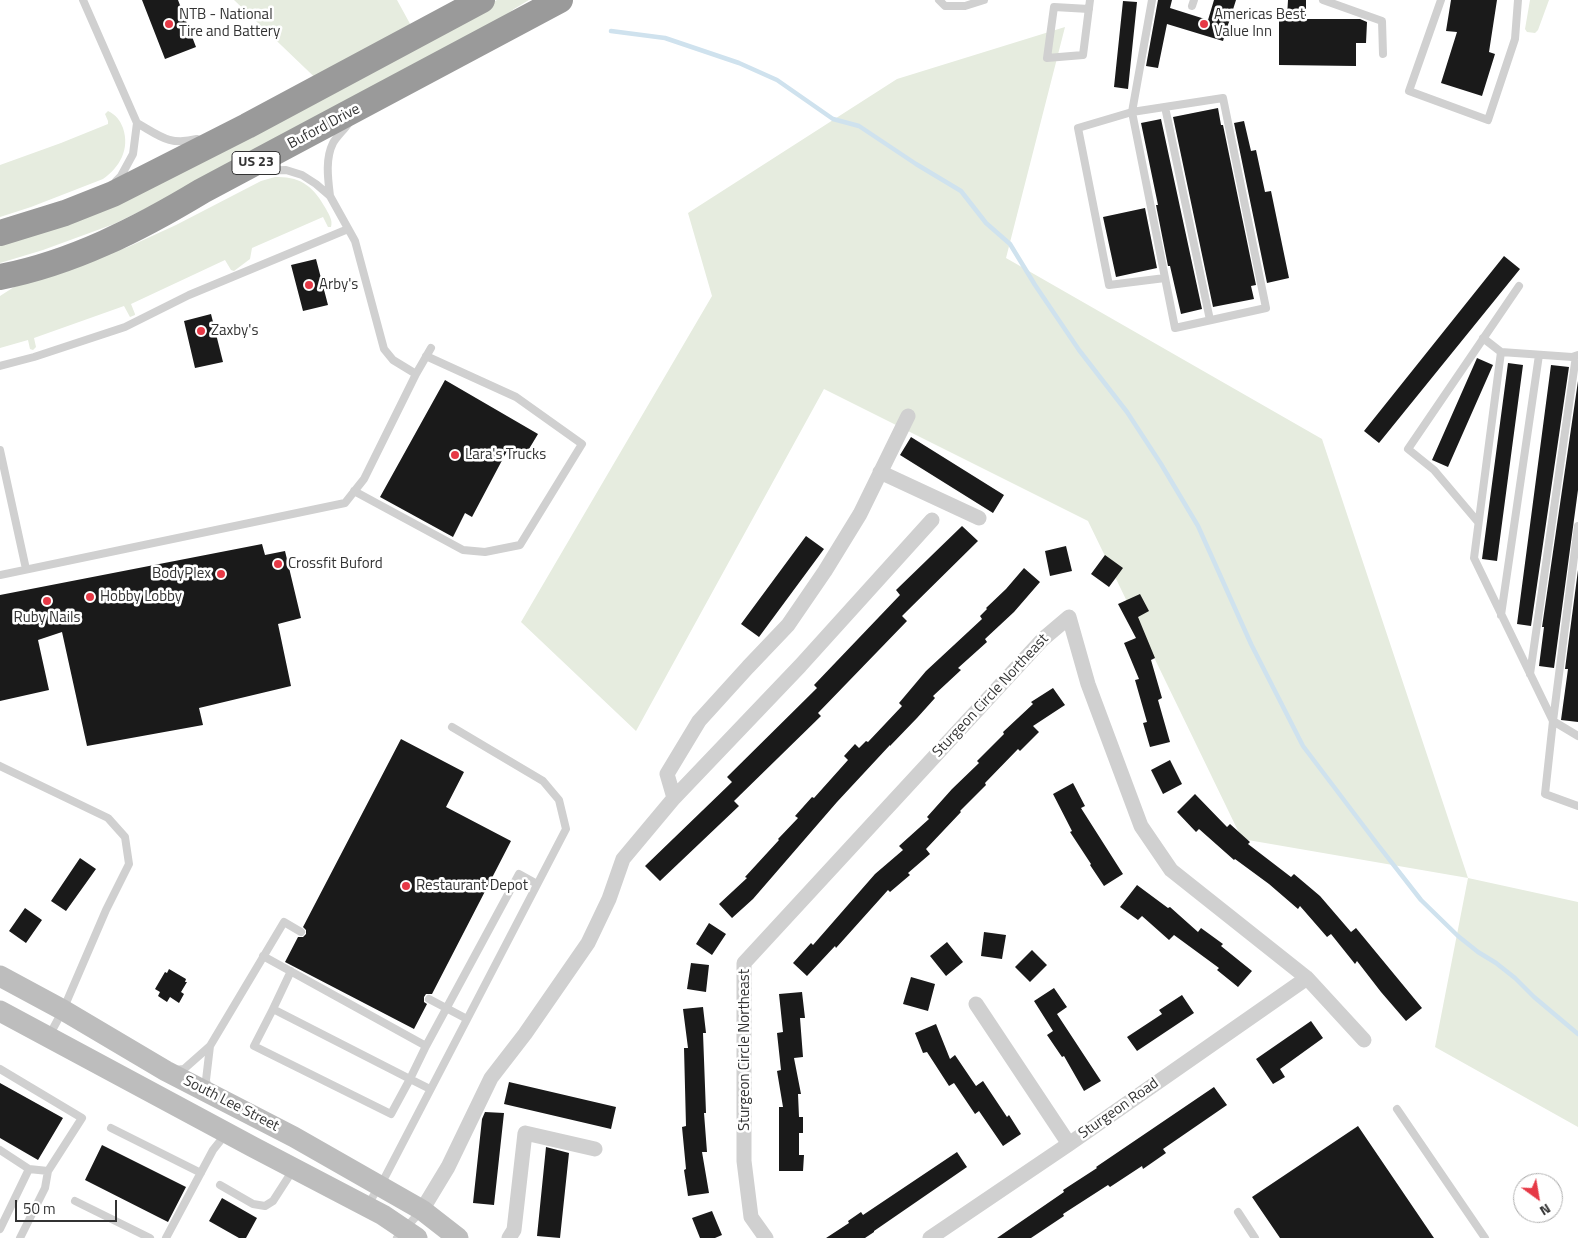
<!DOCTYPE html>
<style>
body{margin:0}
#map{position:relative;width:1578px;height:1238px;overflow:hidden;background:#fff;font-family:"Titillium Web",sans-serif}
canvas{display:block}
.north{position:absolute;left:1513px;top:1173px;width:50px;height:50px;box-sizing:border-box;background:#fff;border:1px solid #adadad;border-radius:50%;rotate:148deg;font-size:14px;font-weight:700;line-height:20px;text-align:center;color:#333}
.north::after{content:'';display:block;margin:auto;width:18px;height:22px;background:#e63946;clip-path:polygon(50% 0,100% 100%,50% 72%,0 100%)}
.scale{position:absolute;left:15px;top:1200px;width:102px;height:22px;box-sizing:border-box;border:2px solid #333;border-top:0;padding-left:6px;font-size:15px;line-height:18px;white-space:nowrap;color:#333;-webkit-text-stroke:4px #fff;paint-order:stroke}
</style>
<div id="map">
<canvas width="1578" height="1238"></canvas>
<div class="north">N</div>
<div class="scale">50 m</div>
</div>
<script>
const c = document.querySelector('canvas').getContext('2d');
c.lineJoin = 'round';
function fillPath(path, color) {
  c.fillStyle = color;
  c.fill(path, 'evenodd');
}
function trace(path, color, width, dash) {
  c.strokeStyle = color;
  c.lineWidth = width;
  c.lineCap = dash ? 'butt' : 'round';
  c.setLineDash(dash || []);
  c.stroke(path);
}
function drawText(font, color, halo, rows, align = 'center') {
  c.font = font + ' "Titillium Web",sans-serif';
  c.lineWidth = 5;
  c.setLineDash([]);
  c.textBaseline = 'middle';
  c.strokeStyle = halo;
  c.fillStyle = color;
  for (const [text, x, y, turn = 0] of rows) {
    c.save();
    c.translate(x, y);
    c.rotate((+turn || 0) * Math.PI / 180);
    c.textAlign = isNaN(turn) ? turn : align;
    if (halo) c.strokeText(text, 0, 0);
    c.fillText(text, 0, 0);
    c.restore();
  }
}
const green = new Path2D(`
 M234 0H397L420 42 497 0H529L514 9 489 28 276 144 114 224 43 250 0 263V242L329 91Z
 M1530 0H1549L1538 30 1535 33 1527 32 1525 29Z
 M1065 27 1006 258 1322 439 1468 878 1578 902V1127L1435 1047 1468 878 1242 839 1088 521 824 389 636 731 521 622 712 296 688 213 897 79Z
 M108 111C116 115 120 120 123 128 130 149 120 167 103 179L31 207 0 217V165L61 143 108 124V121L105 114Z
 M275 177C301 176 314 187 326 209 329 215 333 220 331 227H328L323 217 252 248 250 259 234 271 231 270 225 260 131 304 135 314V315L130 317 124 306 34 338 36 347 33 350 30 349 28 340 0 348V296L14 287 128 247 176 225 261 181Z`);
const stream = new Path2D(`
 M611 31 665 38 739 63 777 80 833 119 859 126 916 164 961 191 986 223 1010 244 1035 285 1079 350 1127 412 1161 464 1198 526 1251 644 1303 746 1378 845 1421 900 1458 936 1478 952 1496 963 1515 978 1534 997 1578 1034`);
const building = new Path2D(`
 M142 0H178L196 47 165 59Z
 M1158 0H1172L1170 8 1208 20 1214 0H1236L1223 41 1167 24 1158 68 1146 66Z
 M1288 0H1306V19H1360L1367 22 1366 43H1356V66L1279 65V16L1287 17Z
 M1451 0H1497L1489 52 1495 54 1482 96 1441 83 1457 32 1446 31Z
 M1123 1 1137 2 1128 89 1114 87Z
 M1218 108 1221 125H1223L1256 285 1251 286 1254 299 1213 307 1173 117Z
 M1161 119 1202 309 1181 314 1170 266H1168L1156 205H1158L1141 123Z
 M1244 121 1251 151 1256 150 1265 192 1271 191 1289 278 1267 283 1234 123Z
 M1145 208 1157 268 1116 277 1103 217Z
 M1504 256 1520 269 1379 443 1364 431Z
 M316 259 328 305 303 311 291 265Z
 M211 314 223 362 195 368 184 321Z
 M1477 358 1493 365 1448 467 1432 460Z
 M1508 363 1523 365 1497 561 1482 559Z
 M1551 365 1569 367 1531 626 1517 624Z
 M445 380 538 434 523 459 507 451 472 517 465 513 453 537 380 497Z
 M1578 381V490L1554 668 1539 666 1544 627H1542Z
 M911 437 1004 495 993 513 900 455Z
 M962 526 978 541 902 616 907 621 818 713 821 716 734 801 739 806 660 881 645 866 732 782 727 777 817 688 814 685 900 595 896 590Z
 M806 536 824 549 759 637 741 624Z
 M262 544 265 555 285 551 301 618 278 624 291 686 199 708 203 725 87 746 62 632 38 640 49 690 0 701V595Z
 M1066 546 1072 571 1050 576 1045 551Z
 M1105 555 1123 568 1109 587 1091 574Z
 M1024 568 1040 582 1014 612 985 639 987 642 958 668 961 670 933 696 935 698 917 718 890 746V745L837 802 753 899 732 918 719 904 747 878 745 877 779 840 778 839 798 818 795 816 812 797 814 798 848 760 844 756 855 744 859 748 866 741 868 742 902 706 899 703 926 671 982 619 980 616 987 609 986 608 1006 589Z
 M1578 570V722L1561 720 1568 669H1565Z
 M1140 594 1149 611 1138 617 1155 658 1151 660 1162 698 1158 700 1170 742 1150 747 1143 723 1147 722 1135 680 1139 679 1124 643 1136 638 1118 604Z
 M1053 688 1065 705 1033 726 1039 732 1020 751 1018 749 985 783 986 785 960 811 961 812 926 849 930 854 908 873 910 875 890 892 888 890 836 948 835 946 807 976 793 963 811 943 813 945 875 874 903 850 899 846 929 819 927 817 952 789 979 763 977 761 1004 734 1003 732 1033 704 1031 702Z
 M401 739 464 772 446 807 511 841 432 994H426L424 997V1002L427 1004 414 1029 285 962 298 937H303L306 934V930L303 927Z
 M1170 760 1182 784 1163 794 1151 770Z
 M1073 783 1085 806 1081 808 1123 874 1104 886 1090 865 1091 864 1070 832 1072 831 1053 794Z
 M1195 794 1227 827 1230 824 1250 842 1248 844 1291 877 1294 874 1320 896 1351 932 1356 928 1422 1008 1406 1021 1381 992 1357 961 1355 964 1331 934 1327 937 1300 906 1298 909 1269 884 1235 859 1234 860 1199 829 1196 832 1177 812Z
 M80 858 96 869 66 911 51 901Z
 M1137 885 1168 908 1170 907 1198 932 1201 928 1223 944 1221 946 1252 971 1238 987 1217 970 1219 968 1174 935 1169 940 1142 916 1138 920 1120 907Z
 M25 908 42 920 26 943 9 931Z
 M709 923 726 934 712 955 696 944Z
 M984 932 1006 935 1002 959 981 956Z
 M947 942 963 962 946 976 930 956Z
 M1032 950 1047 965 1030 982 1015 967Z
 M691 963 709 965 706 992 687 989Z
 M169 969 186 979 185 982H187L181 992 184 994 179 1003 170 997 167 1002 158 996 160 992 155 989 165 972 167 973Z
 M911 977 935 984 928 1011 903 1004Z
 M1054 988 1067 1007 1057 1014 1101 1081 1084 1091 1064 1056 1062 1057 1047 1035 1053 1031 1034 1001Z
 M802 992 805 1018H800L803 1057 794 1058 801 1094H798L799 1117H803V1133H799V1155H804L803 1171H779V1107H783L777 1071 781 1070 777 1033 783 1032 779 994Z
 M1182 995 1194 1013 1137 1051 1127 1037 1162 1014 1159 1010Z
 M703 1007 706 1033H703L706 1113H704L707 1152H702L709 1193 688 1196 684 1170 686 1169 682 1127 686 1126 684 1048H688L683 1009Z
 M1311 1021 1323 1038 1280 1069 1285 1077 1273 1084 1256 1059Z
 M936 1024 950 1059 955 1055 976 1086 983 1081 1007 1117 1009 1115 1021 1134 1003 1146 979 1111 975 1114 954 1083 949 1086 927 1052 923 1053 915 1033Z
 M509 1082 616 1107 611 1129 504 1104Z
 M0 1083 63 1118 38 1160 0 1138Z
 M1214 1087 1227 1105 1163 1149 1166 1153 1143 1169 1142 1166 1110 1187 1108 1185 1063 1214 1064 1216 1031 1238H997L1064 1192 1063 1190 1097 1168 1096 1167Z
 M485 1112 504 1113 494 1205 473 1203 482 1119Z
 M1358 1126 1434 1238H1280L1252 1197Z
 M102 1145 186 1187 168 1222 85 1180Z
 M546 1147 569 1153 560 1238 537 1236Z
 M957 1152 967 1167 874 1231V1232L865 1238H826L849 1223 848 1221 861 1212 863 1215Z
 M222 1198 257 1218 246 1238H239L209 1221Z
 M712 1211 722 1235 715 1238H700L692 1218Z`);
const lane = new Path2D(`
 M83 0 137 123 133 154 121 176 116 181
 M939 0 945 6H965L984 0
 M1152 0 1132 112 1175 328 1266 308 1223 98 1132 112 1078 128 1109 285 1165 278
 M1323 0 1382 21 1383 54
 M1441 0 1409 91 1488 120 1515 39 1518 0
 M1192 6 1194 0
 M1089 9 1054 7 1047 58 1083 55 1090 0
 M1165 107 1210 320
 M137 123C160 136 169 146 197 139
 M259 171 286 170 302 175 316 184 330 196 355 241 384 349 393 360 416 374
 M330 196C328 179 325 159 333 143 337 136 344 130 348 124
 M1483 338 1501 352
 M1578 355 1572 357 1501 352 1474 558 1553 721 1545 794 1578 806
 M0 366 34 357 125 327 189 295 348 229
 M0 450 26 569
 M354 491 463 550 485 552 520 545 582 444 516 397 426 356
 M1478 522 1434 470 1408 449 1519 286
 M1578 526 1553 721 1578 736
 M0 575 345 503 364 479 416 374 431 348
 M1501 615 1539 355
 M1530 674 1576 356
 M0 766 108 818 125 837 129 864 106 910 63 1010 49 1036
 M263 956 426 1046 410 1079 273 1009 254 1046 391 1114 410 1079 430 1089
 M429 999 467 1019
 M273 1009 291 971
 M426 1046 519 874 537 884
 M0 1069 82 1118 48 1171 29 1169 0 1150
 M175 1070 184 1069 210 1046 284 922 301 932
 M208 1089 206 1080 210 1046
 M1397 1109 1485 1238
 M111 1128 201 1173
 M220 1185 253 1204 265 1206 273 1201 293 1170
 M75 1201 150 1238
 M367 1206 385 1177 566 829 559 800 543 781 452 727
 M1238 1212 1255 1238
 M0 1229 29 1169
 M20 1238 45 1188 48 1171
 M166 1238 213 1150 225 1135
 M397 1238 420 1212`);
const street = new Path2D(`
 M880 472 979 518
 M674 798 667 774 699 721 748 667 788 625 825 571 860 514 908 416
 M976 1004 1069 1144
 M422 1210 448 1167 491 1078 525 1034 588 943 609 899 623 859 674 798 800 666 932 520
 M509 1238 514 1230 525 1133 595 1149
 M766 1238 751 1217 744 1161V963L1043 639 1069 617 1088 684 1141 826 1171 870 1307 978 1364 1040
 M930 1238 1069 1144 1307 978`);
const secondary = new Path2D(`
 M0 976 63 1010 166 1071 294 1137 422 1210 458 1238
 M0 1011 253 1147 383 1215 417 1238`);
const highway = new Path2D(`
 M0 233 65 213 113 194 247 126 482 0
 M0 277C72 263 139 229 202 191L560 0`);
const markers = [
 [169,24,5,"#e63946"],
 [1204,24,5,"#e63946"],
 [309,285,5,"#e63946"],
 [201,331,5,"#e63946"],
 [455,455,5,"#e63946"],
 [278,564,5,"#e63946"],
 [221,574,5,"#e63946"],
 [90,597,5,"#e63946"],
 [47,601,5,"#e63946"],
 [406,886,5,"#e63946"]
];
const shields = [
 [256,163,48]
];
const shieldNames = [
 ["US 23",256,163]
];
const poiNames = [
 ["NTB - National",179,15],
 ["Tire and Battery",179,32],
 ["Americas Best",1214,15],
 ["Value Inn",1214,32],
 ["Arby's",319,285],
 ["Zaxby's",211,331],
 ["Lara's Trucks",465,455],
 ["Crossfit Buford",288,564],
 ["BodyPlex",211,574,"right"],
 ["Hobby Lobby",100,597],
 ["Ruby Nails",47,618,"center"],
 ["Restaurant Depot",416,886]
];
const streetNames = [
 ["Buford Drive",324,127,-28],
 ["Sturgeon Circle Northeast",991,696,-47],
 ["Sturgeon Circle Northeast",745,1050,-90],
 ["South Lee Street",231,1104,27],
 ["Sturgeon Road",1119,1109,-35]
];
fillPath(green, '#e6ecdf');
trace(stream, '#cfe2ee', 4.5);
fillPath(building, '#1a1a1a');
trace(lane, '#d0d0d0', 8);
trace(street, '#d0d0d0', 15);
trace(secondary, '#bdbdbd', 21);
trace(highway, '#9a9a9a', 26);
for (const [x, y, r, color] of markers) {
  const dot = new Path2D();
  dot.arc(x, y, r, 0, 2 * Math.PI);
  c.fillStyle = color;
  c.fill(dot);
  trace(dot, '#fff', 2);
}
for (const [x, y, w] of shields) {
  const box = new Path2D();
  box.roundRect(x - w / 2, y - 11.5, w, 23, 4);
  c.fillStyle = '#fff';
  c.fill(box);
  trace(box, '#333', 1);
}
drawText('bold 14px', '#333', null, shieldNames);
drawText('15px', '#333', '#fff', poiNames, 'left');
drawText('15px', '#333', '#fff', streetNames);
</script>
